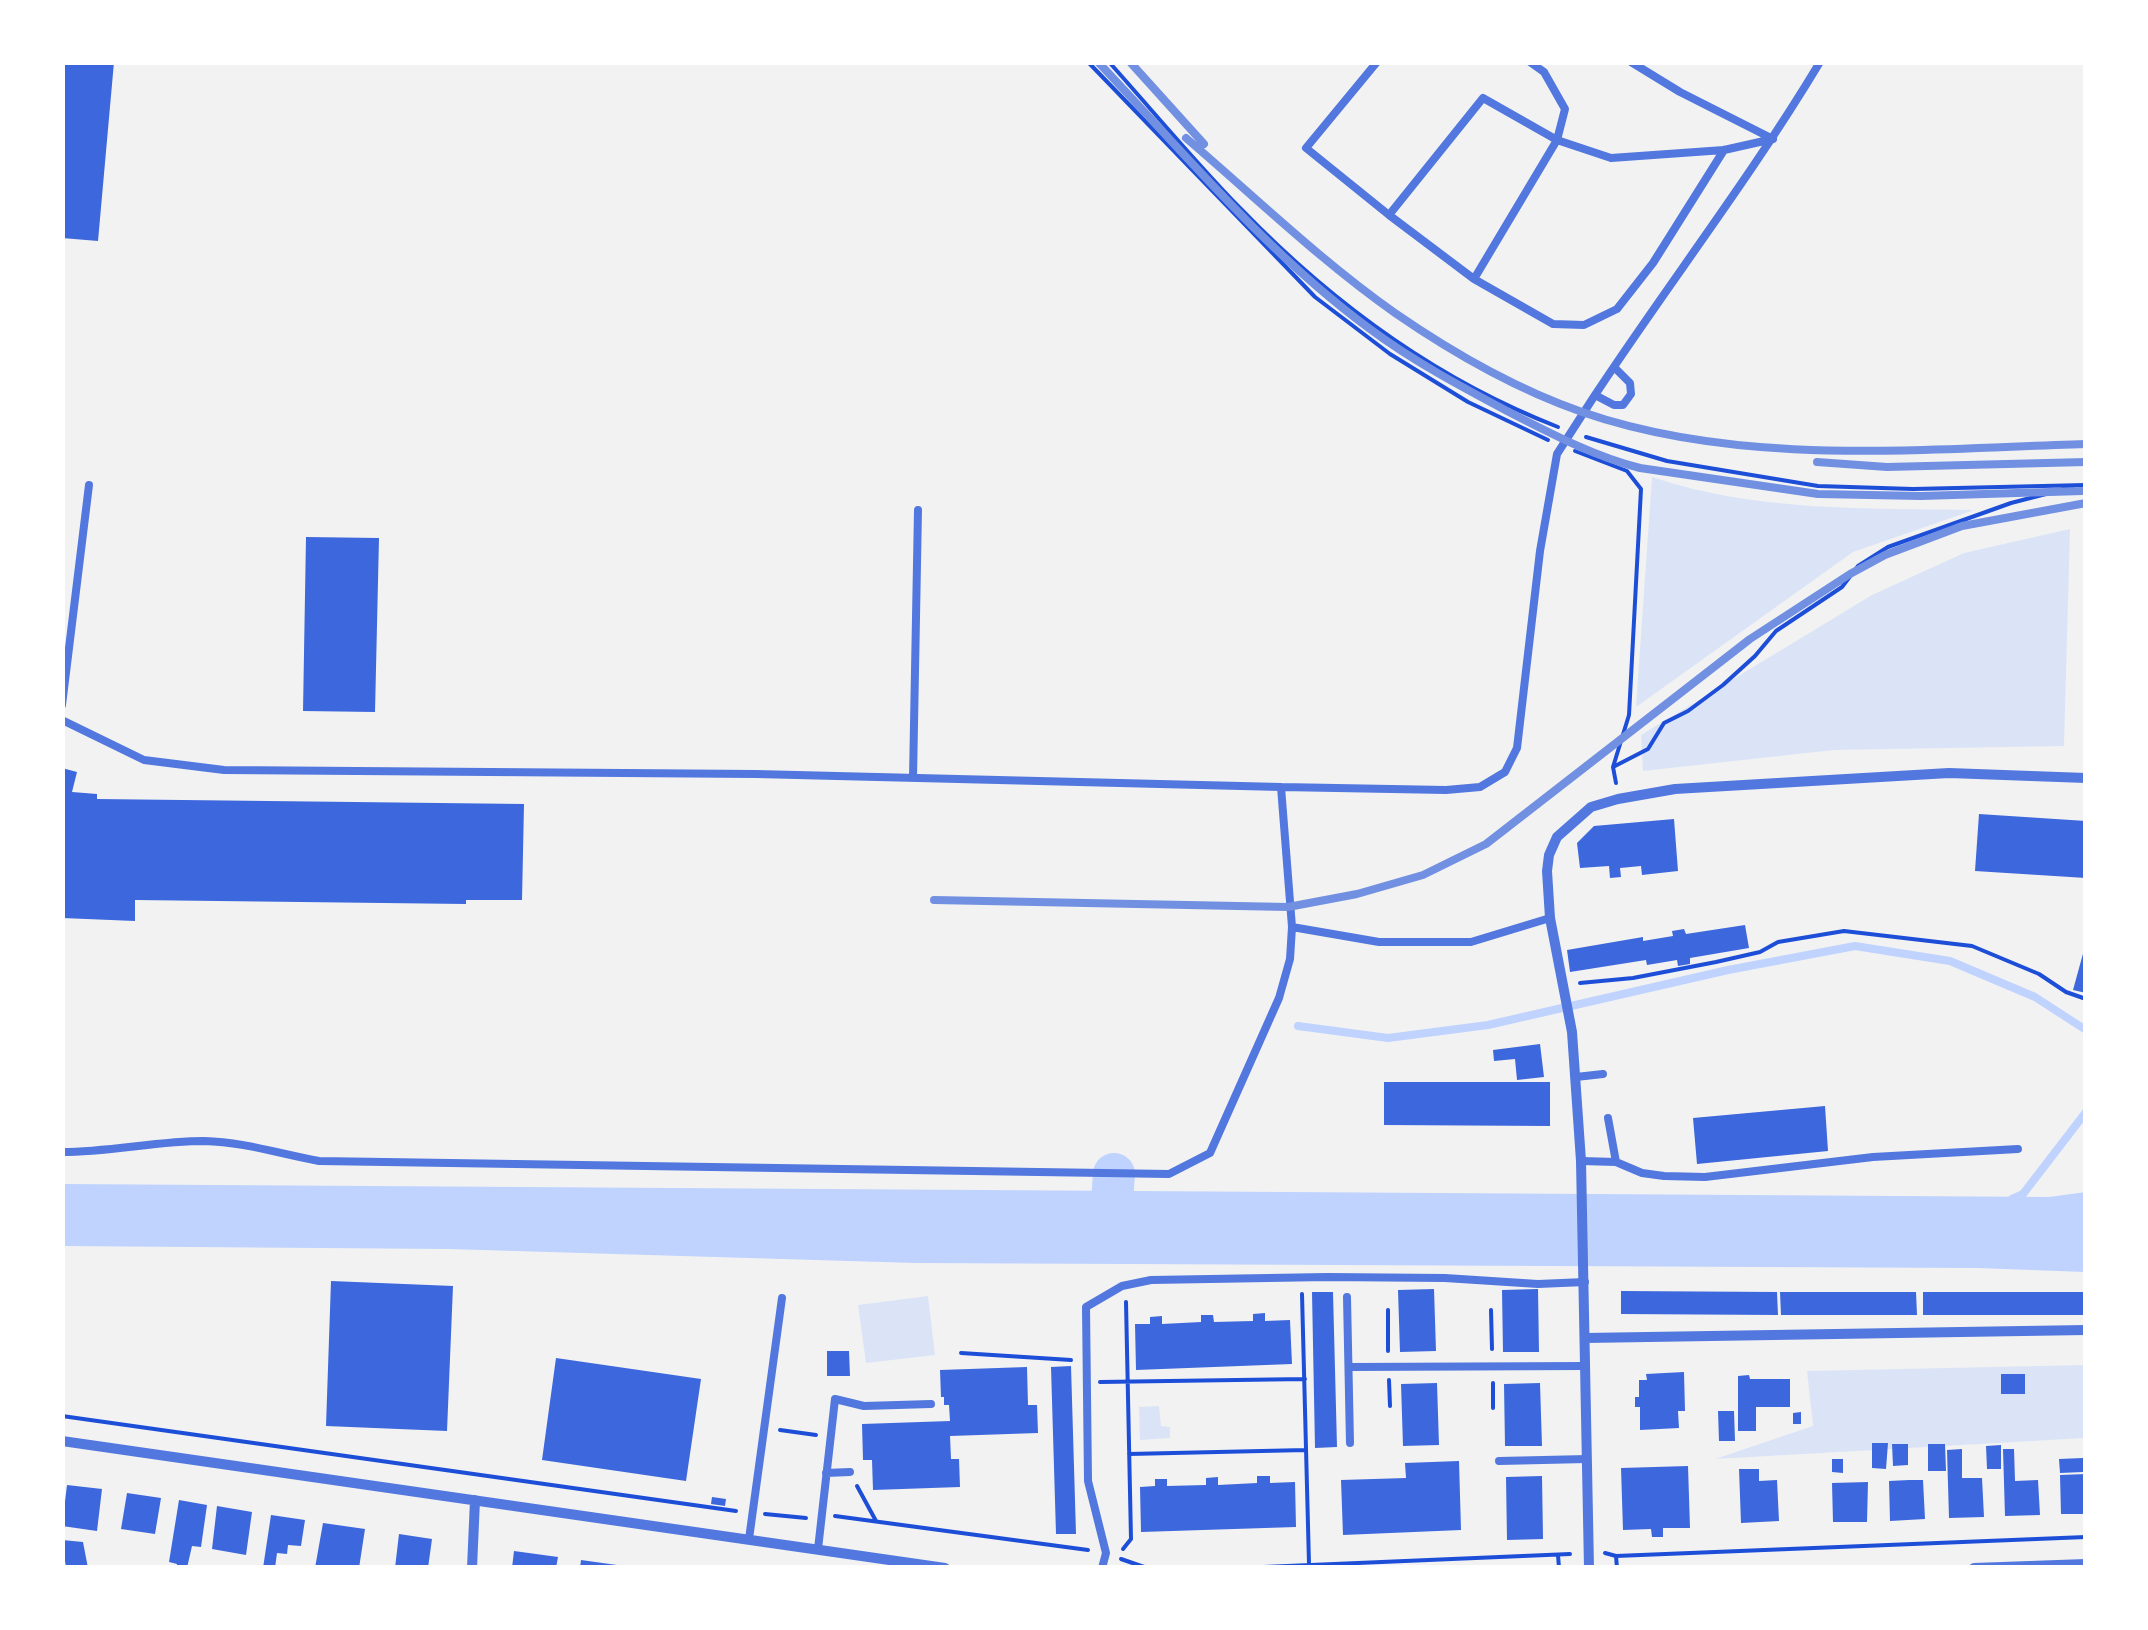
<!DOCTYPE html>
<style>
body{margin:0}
#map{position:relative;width:2148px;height:1630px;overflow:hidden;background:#f2f2f2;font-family:Roboto,sans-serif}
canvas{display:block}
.frame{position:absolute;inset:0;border:65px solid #fff;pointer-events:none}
</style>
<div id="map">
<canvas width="2148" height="1630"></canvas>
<div class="frame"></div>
</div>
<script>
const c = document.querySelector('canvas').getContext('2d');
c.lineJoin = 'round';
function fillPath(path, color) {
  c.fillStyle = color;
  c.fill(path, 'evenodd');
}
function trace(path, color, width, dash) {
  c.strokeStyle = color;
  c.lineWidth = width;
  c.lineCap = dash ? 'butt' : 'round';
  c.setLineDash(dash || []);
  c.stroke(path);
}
const green = new Path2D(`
 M1652 477C1755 512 1867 508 1974 510L1853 552 1636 707Z
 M2070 529 2064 746 1834 750 1643 771 1641 735 1872 595 1964 553Z
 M928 1296 935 1355 866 1363 858 1305Z
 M2085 1365V1438L1715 1459 1813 1426 1807 1371Z
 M1159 1406 1161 1426 1170 1427V1438L1140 1440 1139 1407Z`);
const water = new Path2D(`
 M63 1184 2049 1197 2086 1192 2085 1272 1977 1268 916 1263 448 1249 63 1246Z`);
const stream = new Path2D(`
 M1298 1026 1388 1038 1488 1025 1728 970 1855 946 1950 961 2035 997 2086 1030
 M2012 1199 2023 1194 2086 1112`);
const river = new Path2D(`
 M1110 1228 1114 1174`);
const building = new Path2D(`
 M62 62H114L98 241 62 238Z
 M306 537 379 538 375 712 303 711Z
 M62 768 77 772 72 792 97 794V799L524 804 522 900H466V904L135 900V921L62 918Z
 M1979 814 2086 821V878L1975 871Z
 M1674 819 1678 871 1642 875 1641 866 1620 868 1621 877 1610 878 1609 866 1580 868 1577 843 1594 826Z
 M1745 925 1749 948 1690 958V964L1678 966 1677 960 1647 965 1646 960 1570 972 1567 950 1643 937V941L1673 936 1672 931 1684 929 1686 934Z
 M2084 950H2086V993L2073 990Z
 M1540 1044 1544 1077 1517 1080 1515 1059 1494 1061 1493 1050Z
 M1384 1082H1550V1126L1384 1125Z
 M1825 1106 1828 1151 1697 1164 1693 1118Z
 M331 1281 453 1286 447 1431 326 1426Z
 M1434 1289 1436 1351 1400 1352 1398 1290Z
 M1538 1289 1539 1352H1503L1502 1290Z
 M1621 1291 1777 1292 1778 1315 1621 1314Z
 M1312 1292H1333L1337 1447 1315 1448Z
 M1780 1292H1916L1917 1315H1781Z
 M1923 1292H2086V1315H1923Z
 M1265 1313V1321L1290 1320 1292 1364 1136 1370 1135 1324H1150V1317L1162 1316V1324L1201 1322V1315H1213L1214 1322 1253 1321V1314Z
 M827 1351H849L850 1376H827Z
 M556 1358 701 1379 686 1481 542 1460Z
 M1071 1366 1076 1534H1056L1051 1367Z
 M1027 1367 1028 1405H1037L1038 1433 950 1436 951 1459H959L960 1487 873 1490 872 1460H863L862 1424 950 1421 949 1405H944V1397H941L940 1370Z
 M1684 1372 1685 1411H1678L1679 1428 1640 1430V1407H1635V1397H1639V1380H1647L1646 1374Z
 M2001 1374H2025V1394H2001Z
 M1749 1375 1750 1379H1790V1407H1756V1431H1738V1376Z
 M1437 1383 1439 1445 1403 1446 1401 1384Z
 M1540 1383 1542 1446H1505L1504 1384Z
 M1718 1411H1734L1735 1441H1719Z
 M1801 1412V1424H1793V1413Z
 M1872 1443H1888L1886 1469 1872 1468Z
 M1892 1444H1908V1465L1893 1466Z
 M1928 1444H1945L1946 1471H1928Z
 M2001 1445V1469H1987L1986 1446Z
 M1962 1449V1478H1982L1984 1517 1949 1518 1947 1450Z
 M2003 1449H2014L2015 1481 2038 1480 2040 1515 2005 1516Z
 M2083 1458V1472L2060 1473 2059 1459Z
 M1832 1459H1843V1473L1832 1472Z
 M1459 1461 1461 1530 1343 1535 1341 1480 1406 1478 1405 1463Z
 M1688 1466 1690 1528H1663V1537H1652L1651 1529 1623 1530 1621 1468Z
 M1739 1469H1759V1481L1777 1480 1779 1521 1741 1523Z
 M2086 1474V1514H2061L2060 1475Z
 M1257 1476H1270V1483L1295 1482 1296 1527 1141 1532 1140 1487 1155 1486V1479H1167V1486L1206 1485V1478L1218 1477V1485L1257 1483Z
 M1542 1476 1543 1539 1507 1540 1506 1477Z
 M1909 1480H1923L1925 1519 1890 1521 1889 1481Z
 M1868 1482 1867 1522H1833L1832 1483Z
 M67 1485 102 1489 97 1531 62 1526Z
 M127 1493 161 1498 155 1534 121 1529Z
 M712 1497 726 1499 725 1506 711 1504Z
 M179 1500 207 1505 201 1547 192 1546 187 1568H176L177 1564 169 1562Z
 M217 1506 252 1512 246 1555 212 1549Z
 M271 1515 305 1520 301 1546 288 1545 287 1554 277 1553 275 1568H263Z
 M323 1523 365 1529 359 1568H315Z
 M399 1534 432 1539 428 1568H395Z
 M62 1540 83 1542 88 1568H66Z
 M514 1551 558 1557 556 1568H512Z
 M581 1560 617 1565 616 1568H580Z`);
const path = new Path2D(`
 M1088 62 1315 297 1390 354 1468 402 1548 440
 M1109 62C1153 111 1195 162 1241 209 1331 302 1437 380 1558 427
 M1586 437 1667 461 1818 486 1913 489 2086 485
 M1575 451 1627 471 1641 489 1629 715 1613 767 1616 783
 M1615 766 1648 749 1664 723 1688 711 1723 685 1755 656 1776 631 1842 587 1858 566 1888 547 2011 503 2073 487
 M1580 983 1633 978 1716 962 1760 952 1778 942 1844 931 1972 946 2039 974 2066 992 2086 999
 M1302 1294 1309 1564
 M1388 1310V1351
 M1491 1310 1492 1349
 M961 1353 1071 1360
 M1389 1380 1390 1406
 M1100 1382 1305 1379
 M1493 1383V1408
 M62 1416 736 1511
 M780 1430 816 1435
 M1129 1454 1306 1450
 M857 1486 876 1521
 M765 1514 806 1518
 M835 1516 1088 1550
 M1123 1549 1131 1539 1126 1302
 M1605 1553 1616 1556 2086 1537
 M1558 1555 1559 1568
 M1616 1556 1617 1568
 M1121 1559 1147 1568
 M1240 1568 1570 1554`);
const service = new Path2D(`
 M1377 62 1306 148 1389 215
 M1631 62 1680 92 1773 139
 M1724 150 1653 263 1617 309 1584 325 1553 324 1474 279 1389 215 1483 98 1557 140 1611 158 1724 150 1773 139
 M1474 279 1557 140 1565 109 1544 72 1530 62
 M1614 367 1630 383 1631 394 1623 405H1614L1595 395C1669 283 1751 177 1820 62
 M62 705 89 485
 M62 720 144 760 224 770 756 774 1281 787 1292 927 1379 942H1471L1550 918
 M913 778 918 510
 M1281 787 1446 790 1480 787 1505 772 1517 748 1540 551 1557 454 1595 395
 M1576 1077 1603 1074
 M1608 1118 1616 1162
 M62 1152C110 1152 157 1141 204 1141 244 1142 280 1154 319 1161L1169 1174 1210 1153 1279 998 1290 959 1292 927
 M1581 1161 1616 1162 1642 1173 1664 1176 1705 1177 1873 1157 2018 1149
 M1347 1297 1350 1443
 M1350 1367 1585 1366
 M1499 1461 1587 1459
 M826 1473 850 1472
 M749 1539 782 1298
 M818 1549 835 1399 864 1406 931 1404
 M1102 1568 1106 1553 1088 1481 1086 1307 1122 1286 1151 1280 1327 1277 1445 1278 1538 1284 1585 1282`);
const minor = new Path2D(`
 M1585 1338 2086 1330
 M62 1441 945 1568
 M472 1568 475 1500
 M1589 1568 1581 1161 1572 1032 1550 918 1547 871 1549 855 1557 837 1591 807 1618 799 1675 789 1949 773 2086 778
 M1974 1568 2086 1564`);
const rail = new Path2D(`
 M1098 62C1185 154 1268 254 1370 329 1413 361 1460 386 1507 411 1550 433 1593 456 1640 468L1818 494 1921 496 2082 491
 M1130 62 1204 144
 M1186 138C1255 197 1321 261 1395 313 1453 353 1516 389 1582 412 1741 467 1920 449 2086 444
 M1817 462 1887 467 2086 462
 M934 900 1288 907 1357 894 1423 875 1486 844 1750 639 1850 574 1885 555 1962 526 2086 503`);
fillPath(green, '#dbe4f7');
fillPath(water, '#bfd3fe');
trace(stream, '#bfd3fe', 8);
trace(river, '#bfd3fe', 42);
fillPath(building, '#3d67dc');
trace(path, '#1d4ed8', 4);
trace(service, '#5277de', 8);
trace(minor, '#5277de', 10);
trace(rail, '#7290e2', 8);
</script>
